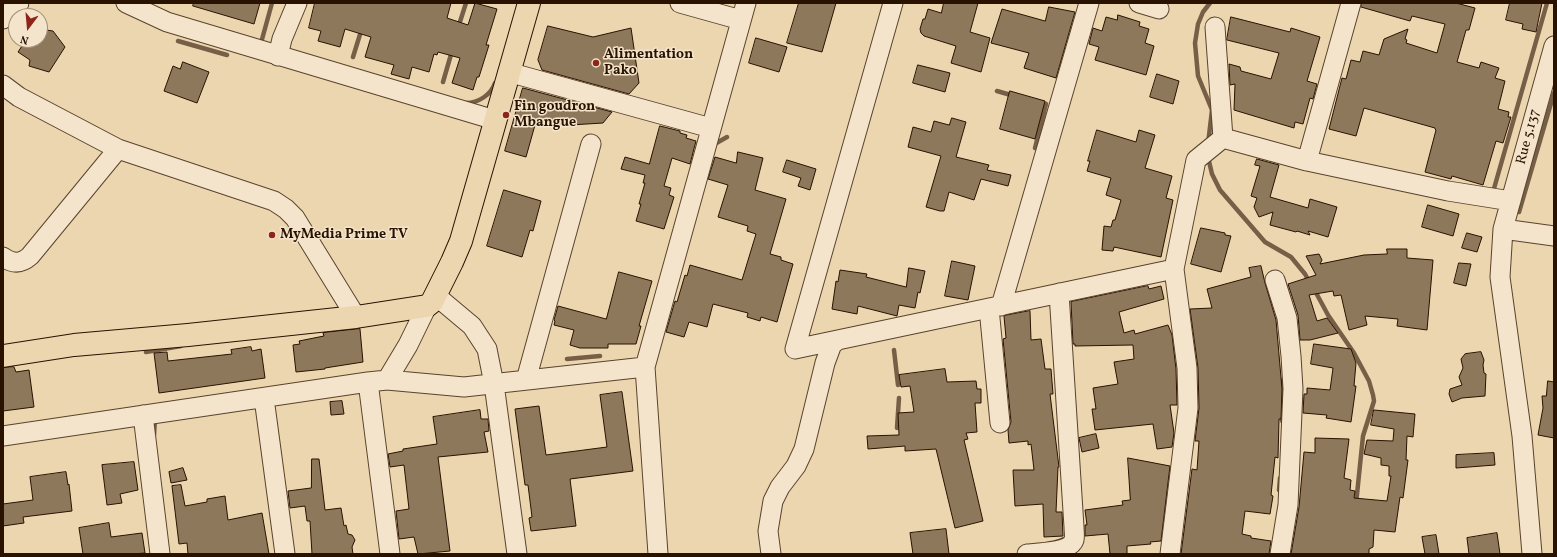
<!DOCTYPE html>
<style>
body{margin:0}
#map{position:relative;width:1557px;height:557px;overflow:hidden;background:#ecd6af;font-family:Vollkorn,serif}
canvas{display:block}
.frame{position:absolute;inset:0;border:4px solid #291200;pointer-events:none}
.north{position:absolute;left:8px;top:8px;width:40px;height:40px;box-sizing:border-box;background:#f3e4cb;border:1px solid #a2907a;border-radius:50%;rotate:196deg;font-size:11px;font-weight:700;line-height:16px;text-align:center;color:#291200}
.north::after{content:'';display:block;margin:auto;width:14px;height:18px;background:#8f2418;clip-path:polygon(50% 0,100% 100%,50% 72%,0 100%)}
</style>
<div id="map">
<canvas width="1557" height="557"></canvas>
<div class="frame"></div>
<div class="north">N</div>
</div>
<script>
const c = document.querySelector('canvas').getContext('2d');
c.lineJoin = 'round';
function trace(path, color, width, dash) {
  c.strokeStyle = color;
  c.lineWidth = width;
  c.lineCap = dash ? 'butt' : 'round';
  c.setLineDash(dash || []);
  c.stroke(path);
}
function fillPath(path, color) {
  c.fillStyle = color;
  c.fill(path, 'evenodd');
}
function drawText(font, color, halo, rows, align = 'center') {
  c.font = font + ' Vollkorn,serif';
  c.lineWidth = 3;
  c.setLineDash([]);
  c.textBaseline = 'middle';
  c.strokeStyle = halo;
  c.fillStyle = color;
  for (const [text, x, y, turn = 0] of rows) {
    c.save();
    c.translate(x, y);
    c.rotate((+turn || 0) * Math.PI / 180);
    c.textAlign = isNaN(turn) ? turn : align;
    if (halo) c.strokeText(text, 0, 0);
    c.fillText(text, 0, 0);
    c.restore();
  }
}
const stream = new Path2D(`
 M458 28 466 3
 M178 41 227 55
 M261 43 272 3
 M353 57 362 28
 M443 82 452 51
 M997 91 1014 96
 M466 103C478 103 491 95 495 83
 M1208 144 1212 110 1198 76 1195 43 1198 24 1203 12 1210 3
 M713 145 727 137
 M1035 148 1046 104 1039 102
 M1208 157 1212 174 1220 190 1265 242 1291 257 1305 274 1310 283
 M1493 192 1547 3
 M1519 212 1554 93
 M1314 289 1328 315 1354 353 1369 381 1373 395 1374 401 1363 436 1356 504
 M894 350 898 385
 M146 352 181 346
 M567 359 600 356
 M1282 421 1283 380
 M897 428 899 398
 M154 435 155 419
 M1279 490 1280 478`);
const building = new Path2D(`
 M194 3H260L254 24 193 6Z
 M315 3H451L447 18 468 25 475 3 497 9 486 45H489L479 77H477L473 90 452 83 460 58 438 52 437 55 434 54 429 72 412 67 409 79 391 74 394 65 365 57 371 37 345 29 340 47 318 41 321 31 309 28Z
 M799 3H836L822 52 787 43Z
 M944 3H978L970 32 990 38 981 72 951 63 956 46 924 36 921 33 920 29 923 19H925L928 9 941 13Z
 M1362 3H1456L1475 8 1469 30H1466L1457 62 1479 68 1481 62 1499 68 1495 78 1505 81 1498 109 1509 112 1508 117H1511L1503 143 1496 141 1483 185 1452 176 1451 179 1425 172 1436 130 1435 129V128L1364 108 1356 136 1329 129 1342 78 1346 79 1351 60 1360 62 1363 51 1379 55 1384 39 1408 29 1405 39 1407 40 1406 43 1437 53 1445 24 1412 16 1410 21 1361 7Z
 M1510 3H1542L1536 32 1522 29 1523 24 1506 20Z
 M1049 7 1075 12 1056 78 1024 68 1029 53 991 43 1002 9 1045 21Z
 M1118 15 1140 22 1139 26 1149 29 1145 43 1154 46 1146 75 1095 60 1099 47 1089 44 1093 28 1102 31 1106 17 1117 20Z
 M1231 17 1290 32 1291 28 1320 37 1307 81 1317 84 1313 99 1310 98 1303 124 1295 122 1294 128 1234 110 1235 84 1230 85 1229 64 1240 67 1241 71 1271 79 1279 53 1227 40Z
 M548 26 593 37 631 28 639 83 629 94 542 70 538 60Z
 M40 29 53 31 65 47 49 72 29 66 30 60 18 52 26 40H40Z
 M756 38 787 47 779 72 749 63Z
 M183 62 209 72 197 103 164 91 173 66 180 69Z
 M918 65 950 73 945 92 913 83Z
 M1157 74 1179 81 1173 104 1150 97Z
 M523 88 612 112 603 123 570 125H535L526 157 505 151Z
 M1010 91 1045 101 1035 139 1000 129Z
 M952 118 966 122 956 157 989 165 987 170 1011 175 1008 186 981 179 974 200 949 192 944 211H940L926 207 941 156 908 147 913 127 931 132 934 121 949 125Z
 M660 126 680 131V133L687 135 686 138 696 141 690 164 672 158 664 186 671 188 669 195 674 197 664 229 636 221 641 204H639L645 183H643L645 175 621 169 625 157 649 164Z
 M1097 130 1136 142 1139 130 1155 135 1145 168 1172 176 1166 198 1173 200 1161 257 1114 247 1113 251 1102 250 1104 226 1111 227 1113 220H1115L1121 200 1106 195 1111 178 1087 171 1090 161H1088Z
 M738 152 763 158 755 190 786 199 770 254 781 257V260L793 264 777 322 761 317 760 321 747 317 748 313 713 304 707 327 689 322 684 337 666 332 675 301 677 302 685 275 687 276 690 265 742 280 756 234 747 231 748 226 718 217 728 185 708 179 715 157 736 163Z
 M1257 159 1279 165 1270 197 1308 208 1310 199 1337 207 1328 237 1308 231 1310 235 1297 231 1296 232 1270 225 1273 212 1259 217 1254 207 1257 198 1251 196 1260 166 1255 165Z
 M787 160 816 169 810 190 798 186 801 178 783 172Z
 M504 190 541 201 533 231 530 230 522 257 487 246Z
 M1428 205 1459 214 1453 236 1422 227Z
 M1201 228 1225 233V235L1231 236 1221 272 1191 264Z
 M1467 233 1482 237 1477 252 1462 248Z
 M1387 249H1407V258L1433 260 1427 330 1397 326 1398 319 1365 316 1367 325 1349 330 1341 295 1334 296 1333 291 1309 295 1317 321 1327 318 1338 333 1310 340H1300L1298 315 1288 284 1316 275 1306 256 1319 254 1322 260 1320 264 1364 255 1387 254Z
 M952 261 975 266 968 300 945 296Z
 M1459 263 1471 264 1466 286 1454 283Z
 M1261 266 1265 283 1276 320 1282 389 1281 419H1279L1278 458 1275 457 1271 495 1273 496 1270 514 1245 511 1242 534 1251 536V538L1271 541 1269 554H1181L1192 469 1197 470 1199 441H1195L1199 408 1198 368 1190 309 1212 308 1207 289 1251 277 1249 268Z
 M909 268 925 271 920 293 918 292 915 308 899 305 897 316 858 306 857 314 832 309 836 281 838 282 840 270 867 274 866 277 906 287Z
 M619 272 652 281 639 326H641L636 344H608V348H580L570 345 574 330 554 325 555 321 554 320 558 306 606 319Z
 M1148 286 1149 289 1161 286 1164 299 1119 312 1124 333 1134 330 1135 334 1168 325 1172 335 1176 369 1177 405H1170L1174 433 1172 447 1157 449 1153 424 1095 430 1092 409H1096L1093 388 1118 384 1114 362 1134 359 1133 345 1075 346V344H1073L1071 302Z
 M1030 311 1031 340 1041 339 1045 369H1051L1053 394H1050L1059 467H1058L1056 512H1062L1063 536 1044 537 1043 504 1015 506 1013 470H1034L1031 444 1028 445V441L1009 443 1008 430 1011 422 1003 339 1006 338 1004 316Z
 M360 329 363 362 325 368V369L296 372 293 345 300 344 299 341 324 336 323 333Z
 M1314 344 1351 349 1356 363 1354 386H1356L1351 422 1326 418 1327 415 1303 413 1304 394H1307V388L1330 390 1333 368 1311 364Z
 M251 347 252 351 261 349 265 378 159 393 154 353 167 352 168 361 232 354 231 350Z
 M1481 352 1484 360 1483 365 1484 373 1486 374 1485 396 1462 398 1452 402 1449 394 1450 389 1462 385 1459 377 1463 368 1461 359 1465 354Z
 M14 367 16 372 29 370 34 407 3 411V368Z
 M945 369 947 382 976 381 977 389H981V403H975L977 432 966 433 968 439 964 440 983 521 955 528 936 449 905 451V446L868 449 867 436 899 435 898 413 914 412 910 386 901 387 899 375Z
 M1548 381 1554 382V438L1538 435 1543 408 1542 396H1546Z
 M622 392 633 471 570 479 576 526 531 531 529 518 532 517 528 485H525L515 409 539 406 546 455 607 447 600 395Z
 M342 401 344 414 331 415 330 402Z
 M480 410 481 419H488L489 431 484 432 488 452 438 457 450 551 418 554 414 537 399 539 396 511 409 509 404 465 390 467 388 454 403 451V449L437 444 433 417Z
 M1374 410 1415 414 1413 437 1407 436 1406 460H1408L1403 498 1400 497 1395 532 1374 530 1373 547 1369 549V554H1291L1299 507 1304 452 1315 453V438L1349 439 1344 478 1351 480 1350 490 1355 491 1354 498 1387 501 1391 476H1389V466L1381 465V458L1364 454 1367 440 1393 441 1394 429 1371 425Z
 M1096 434 1099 448 1082 452 1079 438Z
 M1494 453 1495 465 1456 468V455Z
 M1128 458 1170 466 1161 541 1150 542 1151 544 1127 546V554H1110L1108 534 1085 536V525H1087L1085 510 1123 505 1122 501 1130 500Z
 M312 459H319L325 510 341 508 344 526 346 525 348 534 352 535 355 540 352 547 353 554H312L310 521H307L305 506 290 508 288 491 311 488Z
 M134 462 138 490 120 494 122 503 107 505 102 465Z
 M183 468 187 480 171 483 169 472Z
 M66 472 68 485 69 484 72 511 23 517 24 523 3 526V504L33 500 30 477Z
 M181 485 185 506 207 502V499L225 496 228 520 262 513 269 554H188L187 543 179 544 172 486Z
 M109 523 111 537 142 533 145 553 133 554H83L79 528Z
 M946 529 949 554H913L910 533Z
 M1497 533 1500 554H1469L1467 538Z
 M1436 535 1439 554H1425L1422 537Z`);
const minor = new Path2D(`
 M126 3 167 22 495 120
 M680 3 741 20
 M893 3 795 349 1174 269
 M1139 3 1159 9
 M3 19 19 3
 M1215 27 1223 138
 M278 56 282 39 297 3
 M508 72 711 128
 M3 85 19 97 118 149 274 201 286 209 295 218 356 317
 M1223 138 1307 161 1448 191 1511 201
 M1307 161 1351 3
 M1503 229 1554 236
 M3 257C13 264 21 264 30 256L118 149
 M1275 280 1287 318 1291 356 1293 389 1288 505 1280 554
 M435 295 472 326 487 349 494 384 517 554
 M1001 306 1089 3
 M989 308 1000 423
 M387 380 408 345 427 306
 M526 380 591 144
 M368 382 390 554
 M264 398 285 554
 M143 415 160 554
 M3 436 368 382 387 380 464 387 645 367
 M658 554 645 367 746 3
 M771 554 768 531 773 501 780 487 796 466 804 449 825 363 832 344 838 340
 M1027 554C1038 553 1070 552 1074 540 1075 536 1074 531 1074 527L1059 293
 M1170 554 1188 408 1187 368 1174 269 1196 160 1223 138
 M1532 554 1522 436 1500 277 1503 229 1554 46`);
const major = new Path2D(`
 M3 356 74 345 188 335 356 317 427 306 432 302 452 262 461 241 529 3`);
const markers = [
 [596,63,4,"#8f2418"],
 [506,115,4,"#8f2418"],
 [272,235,4,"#8f2418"]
];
const poiNames = [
 ["Alimentation",604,55],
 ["Pako",604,71],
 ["Fin goudron",514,107],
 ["Mbangue",514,123],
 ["MyMedia Prime TV",280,235]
];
const streetNames = [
 ["Rue 5.137",1529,137,-75]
];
trace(stream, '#765f46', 4.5);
fillPath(building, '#8e785b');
trace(building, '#291200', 1);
trace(minor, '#5a432c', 21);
trace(major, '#291200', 24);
trace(minor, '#f3e4cb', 19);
trace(major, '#ecd6af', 22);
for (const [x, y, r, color] of markers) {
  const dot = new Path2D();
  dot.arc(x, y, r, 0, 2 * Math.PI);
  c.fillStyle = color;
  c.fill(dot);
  trace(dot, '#f3e4cb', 1.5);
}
drawText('bold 14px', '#291200', '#f3e4cb', poiNames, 'left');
drawText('14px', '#291200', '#f3e4cb', streetNames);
</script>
